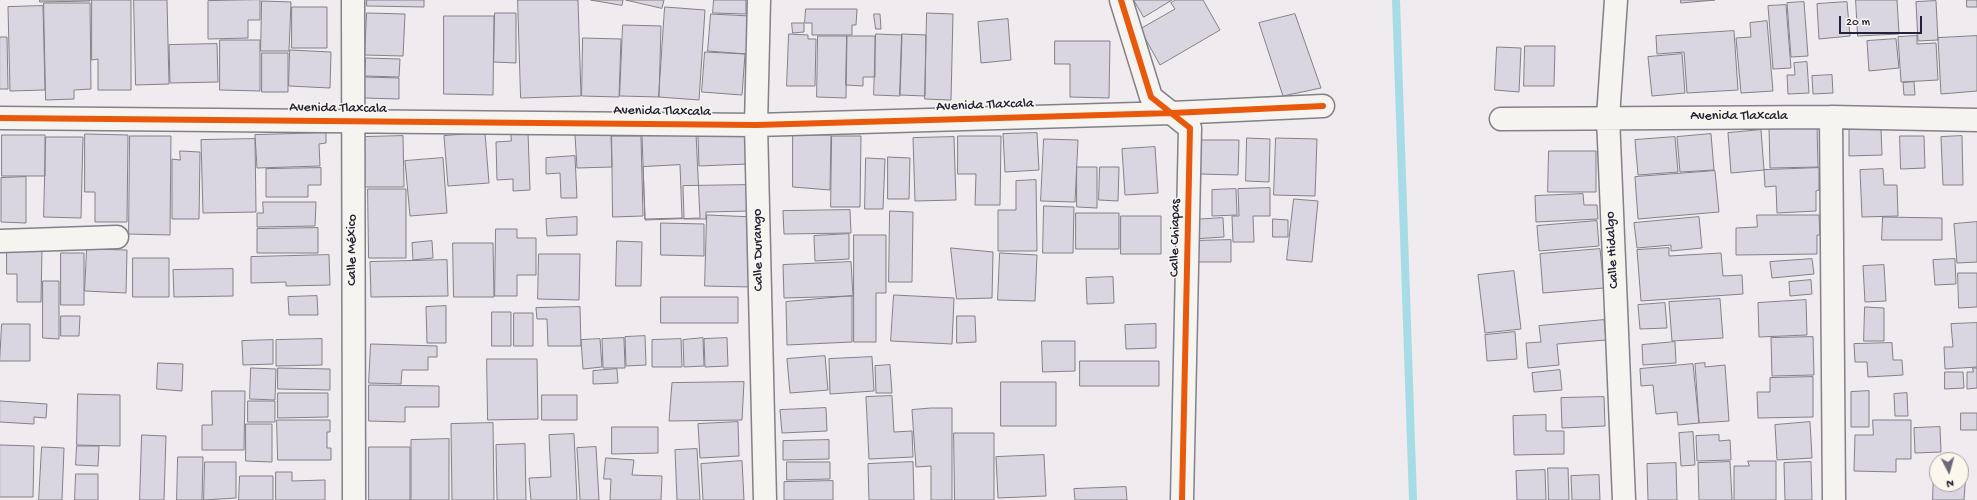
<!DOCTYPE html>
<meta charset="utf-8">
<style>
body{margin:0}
#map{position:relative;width:1977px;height:500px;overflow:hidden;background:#efebef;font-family:"Gochi Hand",sans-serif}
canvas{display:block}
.north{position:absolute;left:1929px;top:452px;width:40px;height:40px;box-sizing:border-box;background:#fbf7ec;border:1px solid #a4a2a5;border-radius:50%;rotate:174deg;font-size:11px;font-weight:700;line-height:16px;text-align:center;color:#22223b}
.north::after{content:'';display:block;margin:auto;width:14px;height:18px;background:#6a687a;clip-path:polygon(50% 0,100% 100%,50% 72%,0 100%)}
.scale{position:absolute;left:1839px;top:16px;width:83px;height:18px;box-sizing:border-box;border:2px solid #22223b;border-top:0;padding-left:5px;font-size:12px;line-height:14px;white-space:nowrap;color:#22223b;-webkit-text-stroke:3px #fbf7ec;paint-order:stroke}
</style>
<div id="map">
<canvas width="1977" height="500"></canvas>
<div class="north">N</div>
<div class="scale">20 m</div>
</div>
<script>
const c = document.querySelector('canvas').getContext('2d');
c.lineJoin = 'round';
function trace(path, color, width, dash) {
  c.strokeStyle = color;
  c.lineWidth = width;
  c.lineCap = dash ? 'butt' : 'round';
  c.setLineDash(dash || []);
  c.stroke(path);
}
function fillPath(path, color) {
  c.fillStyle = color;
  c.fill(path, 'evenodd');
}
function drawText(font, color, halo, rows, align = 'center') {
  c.font = font + ' "Gochi Hand",sans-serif';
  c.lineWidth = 3;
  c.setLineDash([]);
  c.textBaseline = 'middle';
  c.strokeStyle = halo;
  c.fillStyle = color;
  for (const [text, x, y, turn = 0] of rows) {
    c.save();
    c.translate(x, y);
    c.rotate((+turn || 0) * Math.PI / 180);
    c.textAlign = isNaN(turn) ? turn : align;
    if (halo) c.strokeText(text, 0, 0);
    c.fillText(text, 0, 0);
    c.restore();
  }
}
const stream = new Path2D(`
 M1396 0 1413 500`);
const building = new Path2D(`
 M40 0H90V1L40 2Z
 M92 0H131V90H98V59L92 60Z
 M134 0H167L169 84 136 85Z
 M260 0V20H248V38L208 39V1Z
 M367 0H424V7L367 6Z
 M518 0H578L581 96 521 98Z
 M591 0H623L622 5Z
 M626 0H664L662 8Z
 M714 0H746V14L713 13Z
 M1134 0H1172L1144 17Z
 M1176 0H1203L1220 30 1160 65 1140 29 1175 9 1171 3Z
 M1681 0H1715L1681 3Z
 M1856 0H1897L1899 34 1858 36Z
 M1967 0H1977V7H1967Z
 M262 1 291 2 289 51H261Z
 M1936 1 1938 40 1918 41 1916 2Z
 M1804 2 1808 56 1791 57 1787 3Z
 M1847 2 1850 36 1819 39 1817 4Z
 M44 3H90L91 89 74 90V99L46 100Z
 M1786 5 1791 68 1773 69 1768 6Z
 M43 6 45 90 10 91 8 7Z
 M292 7H327V48H292Z
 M665 7 705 10 699 100 659 97Z
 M806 9H857L856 25H852V35H812V23H805Z
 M367 13 405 14 403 56 365 55Z
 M495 13H516V63L494 62Z
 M927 13 953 14 951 100 925 99Z
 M711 14 750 16 747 54 708 51Z
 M874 14H880L881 29H876Z
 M1295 14 1321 88 1283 96 1259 23Z
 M444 16H494L493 95 444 94Z
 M1008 19 1011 60 981 63 978 22Z
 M1767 21 1773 91 1741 93 1736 38 1751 37 1750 23Z
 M792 23H804V32L793 33Z
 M623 25 661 26 659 97 620 96Z
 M1734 31 1738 90 1687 93 1684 52 1657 54 1656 36Z
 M789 34 808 35V39H816L815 86H787Z
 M876 34 902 35 900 96 874 95Z
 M902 34 926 35 925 96 900 95Z
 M818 36H847L846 98 817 97Z
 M847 36H875V77H863V86L846 85Z
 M1917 36V44L1936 43 1938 80 1901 82 1898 37Z
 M1977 36V91L1941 94 1938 38Z
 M0 37H7L8 89H0Z
 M583 38 621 39 619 97 582 96Z
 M1896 39 1899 68 1869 71 1867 41Z
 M220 40H260V91L220 90Z
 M1055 41H1110L1109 98 1070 97V64H1055Z
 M217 44 218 82 170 83 169 45Z
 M1525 46H1555L1554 86H1524Z
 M1497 47 1521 48 1519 92 1495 90Z
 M290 50 331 52 330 88 289 86Z
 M705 52 745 54 742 95 702 92Z
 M262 53H288V92H262Z
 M1682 54 1685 93 1652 96 1648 57Z
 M366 58 400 59 399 77 365 76Z
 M1807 62 1809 93 1788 94 1787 75H1795L1794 63Z
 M1832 75 1833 93 1813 94 1812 76Z
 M365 77 399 78V99L364 98Z
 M1914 82 1915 95H1904L1903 83Z
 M1817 125 1818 167 1770 168 1769 127Z
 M1881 129 1882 155 1849 156V130Z
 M1761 130 1764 170 1731 173 1728 133Z
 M511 132H528L530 190 513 191V179L497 180 496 142 511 141Z
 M326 133V143L319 144 320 166 257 168 255 135Z
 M485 133 489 183 448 186 444 136Z
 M696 133 700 218 645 220 642 136Z
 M1037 133 1039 170 1005 172 1003 134Z
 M85 134 128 135 127 222H95V192H85Z
 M611 134 612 167 577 168 575 135Z
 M747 134 748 164 699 166 698 135Z
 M1711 134 1714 170 1680 172 1677 137Z
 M2 135H45V176H2Z
 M793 135H831L830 190 793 187Z
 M130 136H171L170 235 129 234Z
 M403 136 404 187H364V137Z
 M612 136H641L643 216 613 217Z
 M832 136H861L860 207H831Z
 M958 136H1001L1000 205H975L976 174H958Z
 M1900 136H1924L1925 168 1901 169Z
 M1962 136 1963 185H1943L1941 137Z
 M46 137H83L81 218 44 217Z
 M954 137 956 200 915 201 913 138Z
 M1675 137 1678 172 1638 175 1635 140Z
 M1247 138 1270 139 1269 182 1246 181Z
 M1276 138 1317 139 1315 196 1274 195Z
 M255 139 256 212 203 213 201 140Z
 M1044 139 1078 140 1075 202 1041 201Z
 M1201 140H1239L1238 175 1200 174Z
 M1155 147 1158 193 1125 195 1122 149Z
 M180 151 200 152 199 219H172V159L180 160Z
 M1549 151H1596V192H1548Z
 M575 156 577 198H561L560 173 546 174V158Z
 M888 157 910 158 909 199H888Z
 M443 158 447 213 410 216 405 161Z
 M866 158 885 159 883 209H865Z
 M680 165 682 218 645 219 643 167Z
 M1077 167H1097V208L1077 207Z
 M1100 167H1119L1118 201 1099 200Z
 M321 168V185H308V197H266V169Z
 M1819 168V190L1816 191V211L1777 213 1776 186 1765 187 1764 170Z
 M1883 169 1884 185H1897L1898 216 1862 217 1860 170Z
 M1715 171 1719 212 1638 219 1635 177Z
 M26 177V223L1 222V178Z
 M1036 180 1037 251H998V210H1016V181Z
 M750 185V211L706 212V219H684L683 186Z
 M1270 188V216H1253L1254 242H1233L1232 216H1239L1238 189Z
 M368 189H406V258H369Z
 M1236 189 1237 215 1212 216V190Z
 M1583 194 1584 205H1597L1598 219 1536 222 1535 196Z
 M1294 199 1318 201 1312 262 1287 260Z
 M263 202H316L315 226 257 227V213H263Z
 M1044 206 1074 207 1073 253H1043Z
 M850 210 851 233 784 234 783 211Z
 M890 211 913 212 912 282H889Z
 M1076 213H1119V249H1076Z
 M707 215 754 217 752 287 705 286Z
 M1757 215H1819L1820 235H1817V254L1736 255V228L1757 227Z
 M1121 216H1161V254H1121Z
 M577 217V235L547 236 546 219Z
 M1699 217 1702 248 1671 251V245L1637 248 1634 223Z
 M1883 217 1942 218V240H1882Z
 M1223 218 1224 237 1192 239 1191 220Z
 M1273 219 1288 220V237H1273Z
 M1597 221 1599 246 1539 251 1537 226Z
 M1977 222V262L1957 263 1954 224Z
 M661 223 704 224V256L661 255Z
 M318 228V253H257V229Z
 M496 229H517V238H536V275H517V296H495Z
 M849 234V259L815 261 814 236Z
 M854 235H886V293H876V342H854Z
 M1231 240V262H1194L1193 241Z
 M432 241 433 258 413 260 412 243Z
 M617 241 642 242 641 286H616Z
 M453 243H493L494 297H454Z
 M951 248 993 252 992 298 957 299Z
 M1669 248V256L1721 253 1723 276 1742 275 1743 294 1641 301 1637 250Z
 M7 249H42L41 302H17V274H7Z
 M87 249 127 250 126 293 85 291Z
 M1600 249 1604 288 1543 293 1540 254Z
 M61 253H84V305H61Z
 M1000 253 1037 255 1035 301 998 300Z
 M539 254H580L579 300 538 299Z
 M329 255 330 285 286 286V282L251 283V257Z
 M133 258H169V297H133Z
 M1812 259 1814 274 1772 278 1770 262Z
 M1955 259 1956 284 1935 285 1933 260Z
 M447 260 448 296 371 297 370 262Z
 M851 262 853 296 784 298 783 265Z
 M1884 265 1886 301 1865 302 1863 266Z
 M233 269V296L174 297 173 270Z
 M1514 271 1521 329 1485 333 1478 275Z
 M1958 273H1977V307L1959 308Z
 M1113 277 1114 303 1087 304 1086 278Z
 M1811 280 1812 294 1790 296 1789 282Z
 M43 281H59V339L43 338Z
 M894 295 954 298 952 344 891 341Z
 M317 296 318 315H289L288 297Z
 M852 296V342L787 345 786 302Z
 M661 297H738V323H661Z
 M1720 299 1723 338 1672 341 1669 302Z
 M1806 300 1807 335 1759 337 1758 303Z
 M1665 303 1667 328 1640 329 1638 305Z
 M446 306V343H427L426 307Z
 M580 307 581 346H548L547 319H537L536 308Z
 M1865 307 1884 308V341H1864Z
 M492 312H511V346H492Z
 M514 313H533V346H514Z
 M61 316H80L79 336H61Z
 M957 316H975L976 342 957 343Z
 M1604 320 1606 340 1557 344 1559 365 1528 368 1526 343 1541 342 1539 326Z
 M1977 323V367L1945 369 1944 347H1953L1951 324Z
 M2 324H30V361H0Z
 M1156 324V348L1126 349 1125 325Z
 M1515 332 1517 359 1487 361 1485 335Z
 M645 336 646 365 626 366 625 337Z
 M1813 337 1814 375 1772 376 1771 338Z
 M624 338 625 368H603L602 339Z
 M703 338 704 366 684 367 683 340Z
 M727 338 728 366 705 367 704 339Z
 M322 339V365L276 366V340Z
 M600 339 602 367 583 369 581 340Z
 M681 339 682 367H652V340Z
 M273 340V364L243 365 242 341Z
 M1042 341H1075V371L1043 372Z
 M1675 342 1676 363 1643 365 1642 345Z
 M1892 343 1893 360H1902L1903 375 1868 377 1867 362H1855L1854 344Z
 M371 344 437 346V357H428V370H402L401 384 369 383Z
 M825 356 828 390 790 393 787 359Z
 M872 357 874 391 830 394 829 359Z
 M487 359H537L538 419 488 420Z
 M1080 361H1159V386H1080Z
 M158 363 183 364 182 391 157 389Z
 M1705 363V367L1725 365 1729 421 1699 423 1695 364Z
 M1693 364 1699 423 1678 425 1677 412 1656 414 1653 385 1641 386 1640 369Z
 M890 365 892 393H876L875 366Z
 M251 368 276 369 275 400 250 399Z
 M278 368 330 369V390L278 389Z
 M1973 368H1977V388L1967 389V372H1973Z
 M617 369 618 383 593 384V371Z
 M1560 370 1562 390 1534 392 1532 373Z
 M1945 372H1963L1964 388 1945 389Z
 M1813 377V417L1758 418 1757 392H1770V378Z
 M744 382 742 420 669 421 672 383Z
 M1001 382H1056V426H1001Z
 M369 385 439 386V407H405V422L369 421Z
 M212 391H245L244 450H202V425H212Z
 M1869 391V427H1851V392Z
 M278 393H328V417L278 418Z
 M1907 393 1908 416H1895L1894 394Z
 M78 394 120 395V446L77 445Z
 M542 395H577V420H542Z
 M892 396 894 432 912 431 913 457 869 459 866 397Z
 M1604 397 1605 426 1562 428 1561 398Z
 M0 401 47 404 46 418 34 417V424L0 422Z
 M248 401H275V422H248Z
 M826 408 827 431 782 433 780 410Z
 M931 408H952V500H931V466L916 467 912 410Z
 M1961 413H1977V430H1961Z
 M1546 415V431H1564V454L1514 455 1513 416Z
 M277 420H330V432H327V448H331V460H278Z
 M1873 420H1911V459H1896V472L1854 471 1855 435H1873Z
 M738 422 739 456 700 458 698 424Z
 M1810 422 1812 458 1777 460 1775 425Z
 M493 423 494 500H452L451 424Z
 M246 424H272V462L246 461Z
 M612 427H658V453L612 454Z
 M1940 427 1941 452 1915 453 1914 428Z
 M1693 432 1695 465 1681 466 1679 433Z
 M954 433H994V500H955Z
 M574 434 577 500H531L529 478 551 477 549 435Z
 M142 435 166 436 164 500H140Z
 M1719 435V441L1730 440 1731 460 1697 461 1696 436Z
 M449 439V500H411V440Z
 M829 440V459L783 460V441Z
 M525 444 526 500H497L496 445Z
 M0 445 34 446 33 497H0Z
 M77 446H99L98 466 76 465Z
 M42 447 64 448 62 500H39Z
 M369 447H410V500H369Z
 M596 447 599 500H580L577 448Z
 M697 449 700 500H677L675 450Z
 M1044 455 1046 496 998 498 996 457Z
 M178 457H203L202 500H177Z
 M606 458 634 460 632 475 662 476 661 500H610L611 479H604Z
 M742 461 744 500H703L701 464Z
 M1748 461H1776V500H1734V466H1749Z
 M205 462H236V498L204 500Z
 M787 462H830V479L787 480Z
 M913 462 914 500H869L868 464Z
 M1730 462 1732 500H1699L1698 463Z
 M1811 462 1812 500H1785L1784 463Z
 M1676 463 1677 500H1648L1647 464Z
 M1548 468H1568L1569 500H1549Z
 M1545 470 1546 500H1517L1516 471Z
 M1934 470H1937V484H1961V471H1966L1964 500H1933Z
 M276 472H292V481L325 480V500H276Z
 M76 474H98V500H75Z
 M1599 475 1600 500H1572L1571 476Z
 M240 476H273V500H239Z
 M833 481V500H784V482Z
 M1126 487 1127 500H1075L1074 489Z`);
const street = new Path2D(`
 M353 0 354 500
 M759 0 756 125 765 500
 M1121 0 1151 97 1190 128 1182 500
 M1616 0 1608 117 1624 500
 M1831 117 1834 500
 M0 118 756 125 1172 113 1323 106
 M1501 119 1831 117 1977 120
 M0 241 117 237`);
const cycleway = new Path2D(`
 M1121 0 1151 97 1190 128 1182 500
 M0 118 756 125 1172 113 1323 106`);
const streetNames = [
 ["Avenida Tlaxcala",985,106,-2],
 ["Avenida Tlaxcala",338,109,1],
 ["Avenida Tlaxcala",662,112,1],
 ["Avenida Tlaxcala",1739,117],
 ["Calle Chiapas",1176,238,-89],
 ["Calle México",353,250,-90],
 ["Calle Durango",759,250,-91],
 ["Calle Hidalgo",1613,250,-93]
];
trace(stream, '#a6dce6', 8);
fillPath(building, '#dad6e1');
trace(building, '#838188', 1);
trace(street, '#838188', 25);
trace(street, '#f5f4f1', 22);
trace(cycleway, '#e8590c', 6);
drawText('14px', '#22223b', '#fbf7ec', streetNames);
</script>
